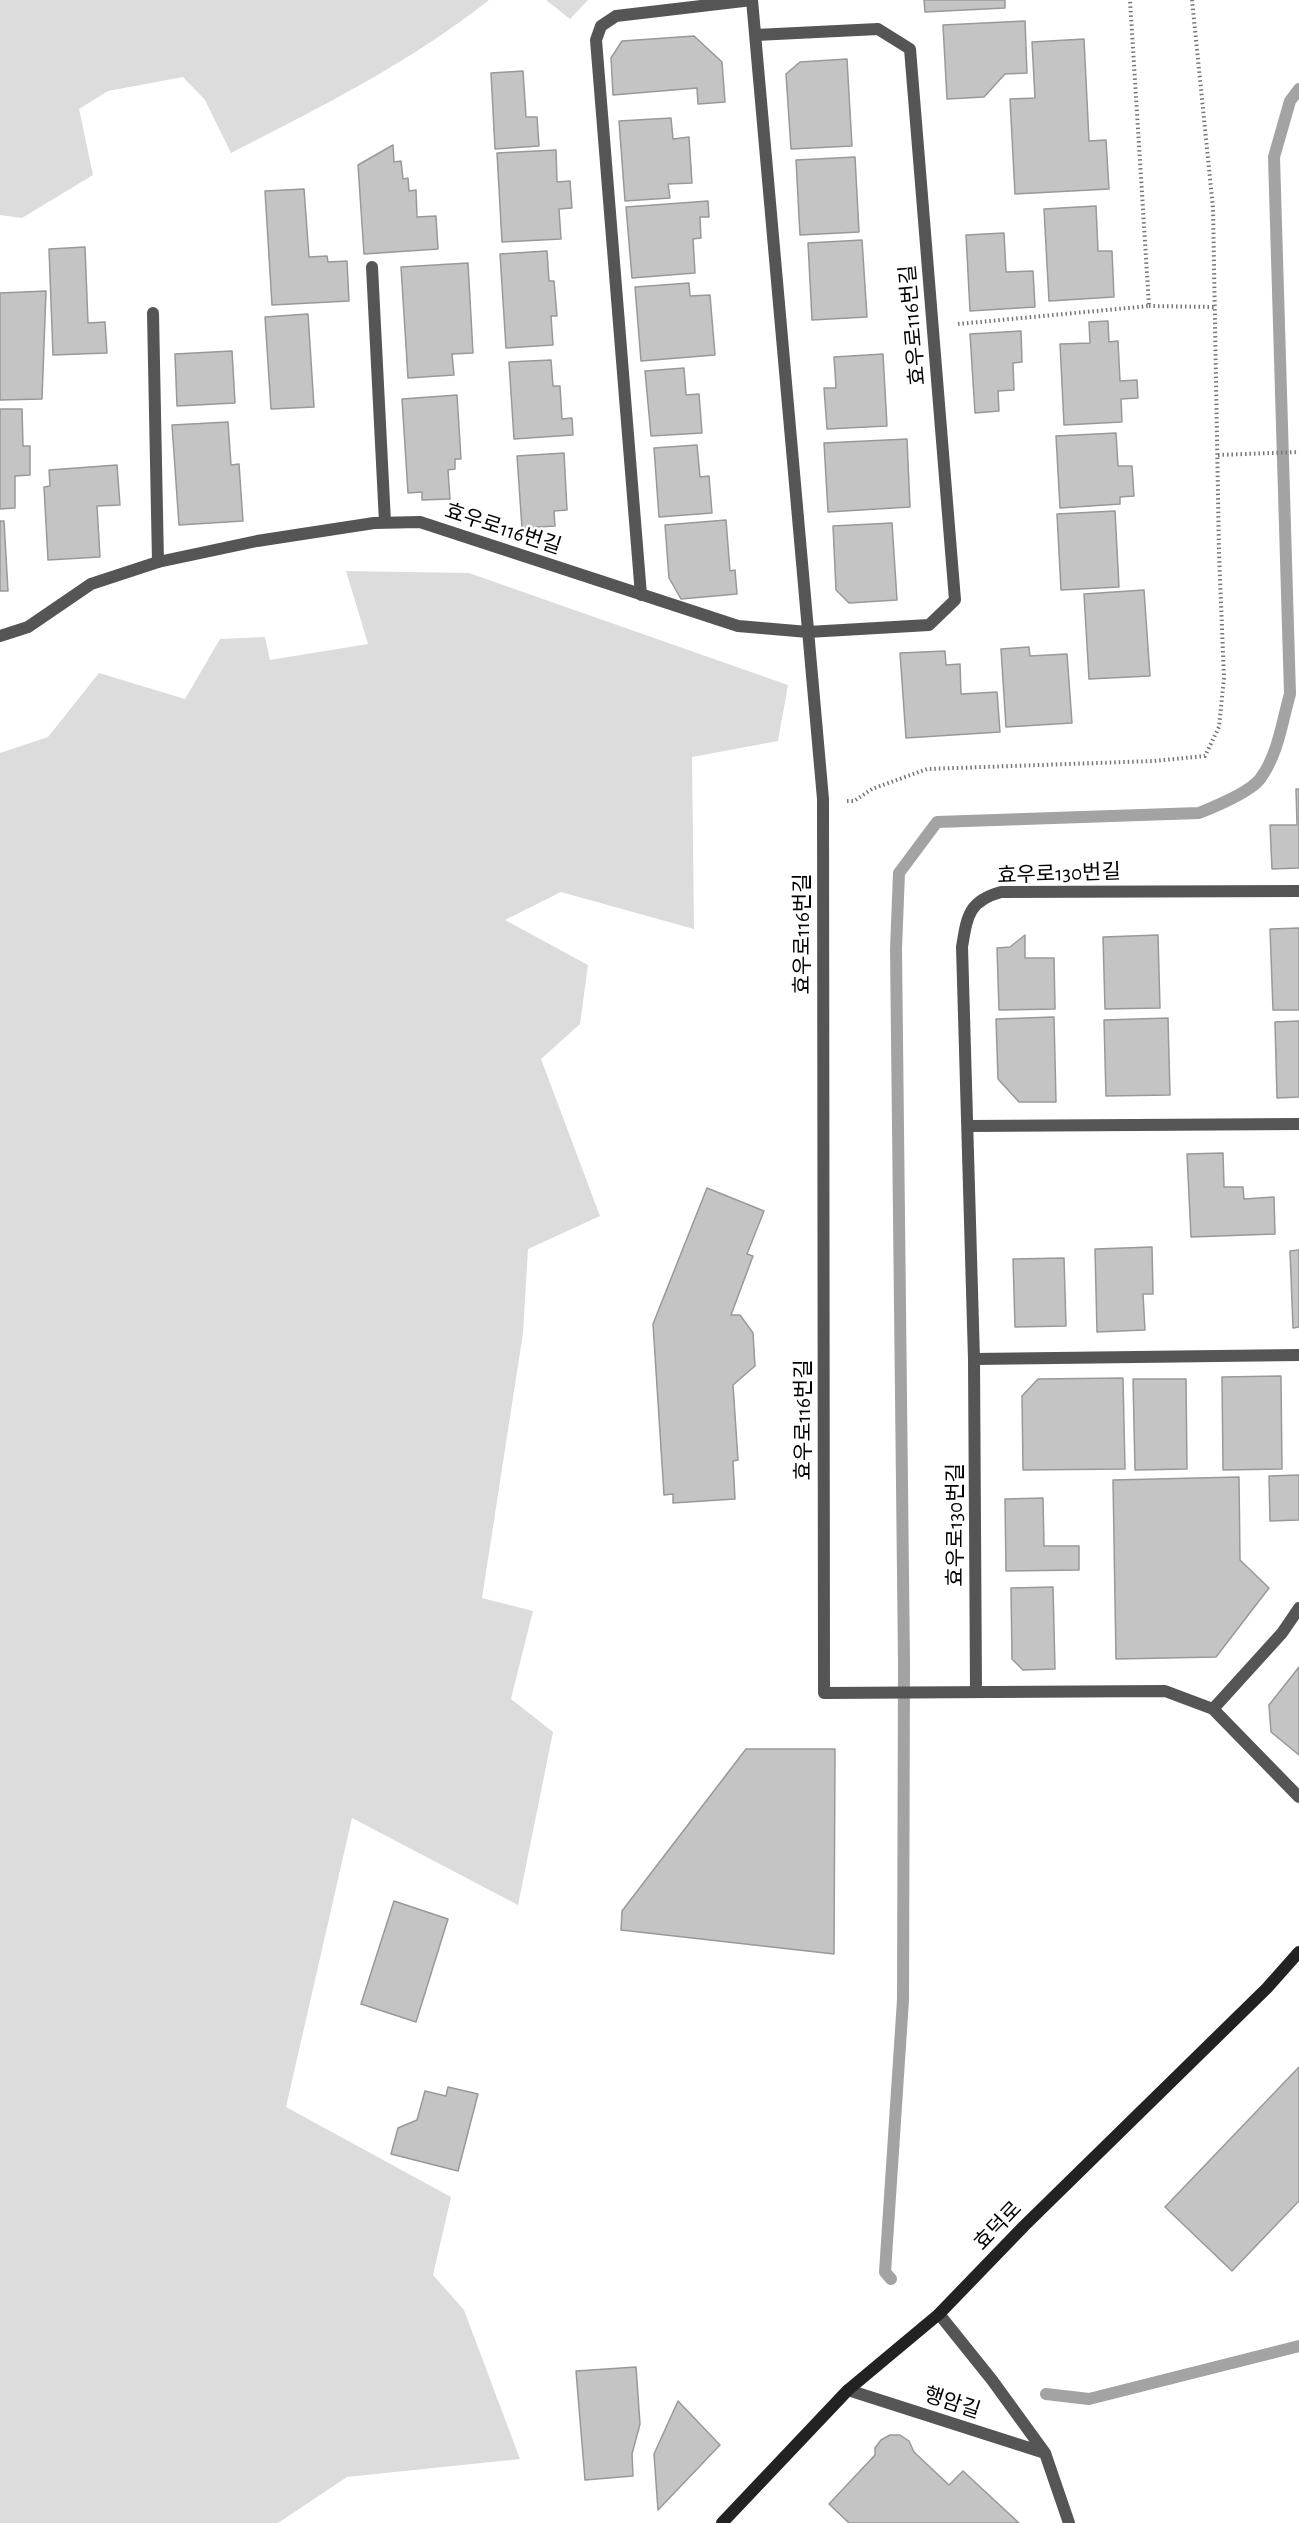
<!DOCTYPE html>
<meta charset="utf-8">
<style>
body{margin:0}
canvas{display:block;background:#fff}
</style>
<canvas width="1299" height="2523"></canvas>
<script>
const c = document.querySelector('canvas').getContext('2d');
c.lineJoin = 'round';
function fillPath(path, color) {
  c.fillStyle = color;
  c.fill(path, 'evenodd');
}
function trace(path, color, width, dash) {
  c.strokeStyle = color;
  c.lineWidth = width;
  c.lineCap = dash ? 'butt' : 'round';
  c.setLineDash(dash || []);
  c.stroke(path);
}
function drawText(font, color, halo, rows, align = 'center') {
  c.font = font + ' "Alegreya Sans","Noto Sans KR",sans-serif';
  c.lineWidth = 5;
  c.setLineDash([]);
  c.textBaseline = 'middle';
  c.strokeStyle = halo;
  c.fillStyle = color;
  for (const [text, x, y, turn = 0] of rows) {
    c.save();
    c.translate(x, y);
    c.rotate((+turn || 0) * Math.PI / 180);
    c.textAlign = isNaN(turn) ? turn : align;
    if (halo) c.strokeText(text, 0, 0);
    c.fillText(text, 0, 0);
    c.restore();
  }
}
const green = new Path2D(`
 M0 0H489C411 62 319 108 231 153L205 100 183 77 108 91 79 109 93 175 22 218 0 215Z
 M546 0H588L570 19Z
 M346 571 469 573 788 685 778 741 692 757 694 929 561 892 505 920 588 965 580 1024 541 1059 600 1216 528 1249 523 1333 482 1598 533 1611 511 1699 553 1732 518 1905 352 1818 286 2107 451 2197 433 2275 464 2310 520 2459 347 2477 278 2523H0V753L48 737 99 673 185 699 220 639 265 637 270 660 368 644Z`);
const stream = new Path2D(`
 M891 2279 885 2272 903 2000 904 1663 896 949 899 873 937 822 1199 813C1214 807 1250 792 1260 779 1278 755 1282 722 1290 694L1274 157 1290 101 1299 89
 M1046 2394 1089 2399 1299 2346`);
const building = new Path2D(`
 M924 0H1005V8L925 12Z
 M1025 21 1027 73 1005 74 984 97 947 99 943 25Z
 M694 36 722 62 725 102 698 104 697 88 613 95 611 58 622 41Z
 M1084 39 1089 141 1106 140 1109 189 1015 194 1010 99 1035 98 1032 42Z
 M847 59 852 146 791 149 786 74 800 62Z
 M523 71 526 117H537L539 146 495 149 491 73Z
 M671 118 673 139 689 137 692 183 668 184 670 198 625 201 619 121Z
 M393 145 394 162 401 161 403 179 408 178 409 191 416 190 417 217 436 216 438 249 364 254 358 165Z
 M556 150 557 182 570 181 572 208 559 209 561 239 502 242 497 153Z
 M855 157 859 232 800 235 796 160Z
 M304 189 309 257 327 256 328 262 347 261 349 301 272 305 265 191Z
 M708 201 709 217H700L701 238 693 239 695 273 632 278 626 207Z
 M1096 206 1098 251H1112L1114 297 1049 301 1044 209Z
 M1004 233 1006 272 1033 271 1035 307 970 311 966 235Z
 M862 240 867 317 812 320 808 243Z
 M85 247 88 323 105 322 107 353 53 355 49 249Z
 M547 251 549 281H554L557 316H551L553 345 506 348 500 254Z
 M468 263 473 353 452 354 454 375 408 378 401 267Z
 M689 283 690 296 710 295 715 355 641 361 635 287Z
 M46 291 42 399 0 400V293Z
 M308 314 314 407 271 409 265 317Z
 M1108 321 1109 342 1118 341 1120 381 1137 380 1138 398 1121 399 1122 422 1064 425 1060 344 1090 343 1089 322Z
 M1021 331 1022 362 1013 363 1014 390 998 391 999 411 975 413 970 334Z
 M232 351 235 403 177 406 175 354Z
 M883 354 887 426 827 429 824 388H836L834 357Z
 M551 360 553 386H560L562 419 572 418 573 435 514 439 509 362Z
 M684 368 686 395 699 394 702 433 651 436 645 371Z
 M457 395 461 459H455V469L448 470 450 499 422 500V492L408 493 402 399Z
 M0 409H22L23 446H30V475L15 476V508L0 509Z
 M228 422 231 465 239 464 243 521 179 525 172 425Z
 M1116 433 1118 466H1132L1134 496 1120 497V504L1060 508 1056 436Z
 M907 439 910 507 828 512 824 443Z
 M697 445 700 477 709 476 712 513 659 517 654 448Z
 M564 453 567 510 554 511 555 526 522 528 517 456Z
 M117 465 120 505 97 506 100 557 48 560 44 487 50 486 49 470Z
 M1115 511 1119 587 1061 590 1057 514Z
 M726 520 730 571 735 570 737 594 681 599 669 578 665 525Z
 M0 521H4L8 591H0Z
 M892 523 897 600 849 603 836 590 833 526Z
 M1144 590 1150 676 1089 679 1084 594Z
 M1029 647 1030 656 1067 654 1072 723 1006 727 1001 649Z
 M945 651 946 665 960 664 961 694 997 692 1000 732 906 738 900 653Z
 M1296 789H1299V868L1272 869 1270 825H1297Z
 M1299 928V1010H1273L1270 929Z
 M1025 935V958H1054L1055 1009 999 1010 997 948 1010 947Z
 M1158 935 1160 1008 1105 1009 1103 937Z
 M1054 1017 1056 1102H1019L998 1079 996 1019Z
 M1168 1018 1170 1095 1106 1096 1104 1020Z
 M1299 1021V1097L1277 1098 1275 1022Z
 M1223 1153 1224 1187H1243L1244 1199 1274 1197 1275 1234 1191 1237 1187 1154Z
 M707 1188 764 1211 747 1254 753 1256 731 1315H740L753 1333 755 1366 733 1385 738 1460 733 1461 735 1499 673 1503V1494L664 1495 653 1324Z
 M1152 1247 1153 1294H1143L1145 1330 1097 1332 1095 1249Z
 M1299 1250V1327L1293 1328 1290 1251Z
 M1064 1258 1066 1326 1015 1327 1013 1259Z
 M1281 1376 1282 1469 1223 1470 1222 1377Z
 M1123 1378 1125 1469 1023 1470 1022 1396 1038 1379Z
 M1133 1379H1186L1187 1469 1135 1470Z
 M1299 1475V1520L1270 1521 1269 1476Z
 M1239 1477 1240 1560 1269 1588 1216 1657 1116 1659 1113 1480Z
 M1043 1498 1044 1546H1079V1570L1006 1571 1005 1499Z
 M1053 1587 1055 1669 1023 1670 1012 1659 1011 1588Z
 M1299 1667V1755L1271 1732 1269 1705Z
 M746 1749H835L834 1954 621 1930 622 1911Z
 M394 1901 448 1919 416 2022 361 2004Z
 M1299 2067V2201L1232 2271 1165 2207Z
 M448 2087 478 2094 458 2171 391 2154 398 2128 417 2120 425 2091 446 2096Z
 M636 2367 640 2424 632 2454 633 2476 585 2480 576 2371Z
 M678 2401 720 2445 658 2510 654 2454Z
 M890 2435H900L909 2441 914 2452 949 2485 963 2471 1019 2523H849L829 2504 875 2455V2448L881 2440Z`);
const path = new Path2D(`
 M1149 306 1215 307
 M958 324 1149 306 1130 0
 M1218 455 1299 452
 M847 801H854L872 789 927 769 1154 761 1205 756 1219 727 1224 678 1219 553 1213 208 1192 0`);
const service = new Path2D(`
 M372 267 385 522
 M153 313 158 562`);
const minor = new Path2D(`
 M752 0 823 799 824 1693 1165 1691 1213 1709 1299 1797
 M641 595 596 40 601 26 616 16 752 0
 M0 636 28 627 91 584 158 562 257 541 374 523 420 522 738 626 808 632 929 625 955 600 910 49 878 29 756 35
 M969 1126 1299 1124
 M974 1359 1299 1355
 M976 1691 974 1359 962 947C967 917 968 901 1001 892L1299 891
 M1213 1709 1282 1633 1299 1608
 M939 2314 992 2380 1045 2453 1069 2523
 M848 2390 1045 2453`);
const secondary = new Path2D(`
 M722 2523 848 2390 939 2314 1024 2226 1267 1988 1299 1952`);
const streetNames = [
 ["효우로116번길",913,325,-95],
 ["효우로116번길",503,529,18],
 ["효우로130번길",1059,874,-2],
 ["효우로116번길",803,934,-90],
 ["효우로116번길",804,1420,-90],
 ["효우로130번길",956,1525,-90],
 ["효덕로",998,2226,-46],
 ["행암길",952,2403,18]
];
fillPath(green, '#dcdcdc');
trace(stream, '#a3a3a3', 12);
fillPath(building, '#c4c4c4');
trace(building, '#999', 1.5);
trace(path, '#777', 4, [1.5, 3]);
trace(service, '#555', 12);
trace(minor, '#555', 12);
trace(secondary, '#222', 12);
drawText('21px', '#000', '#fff', streetNames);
</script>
